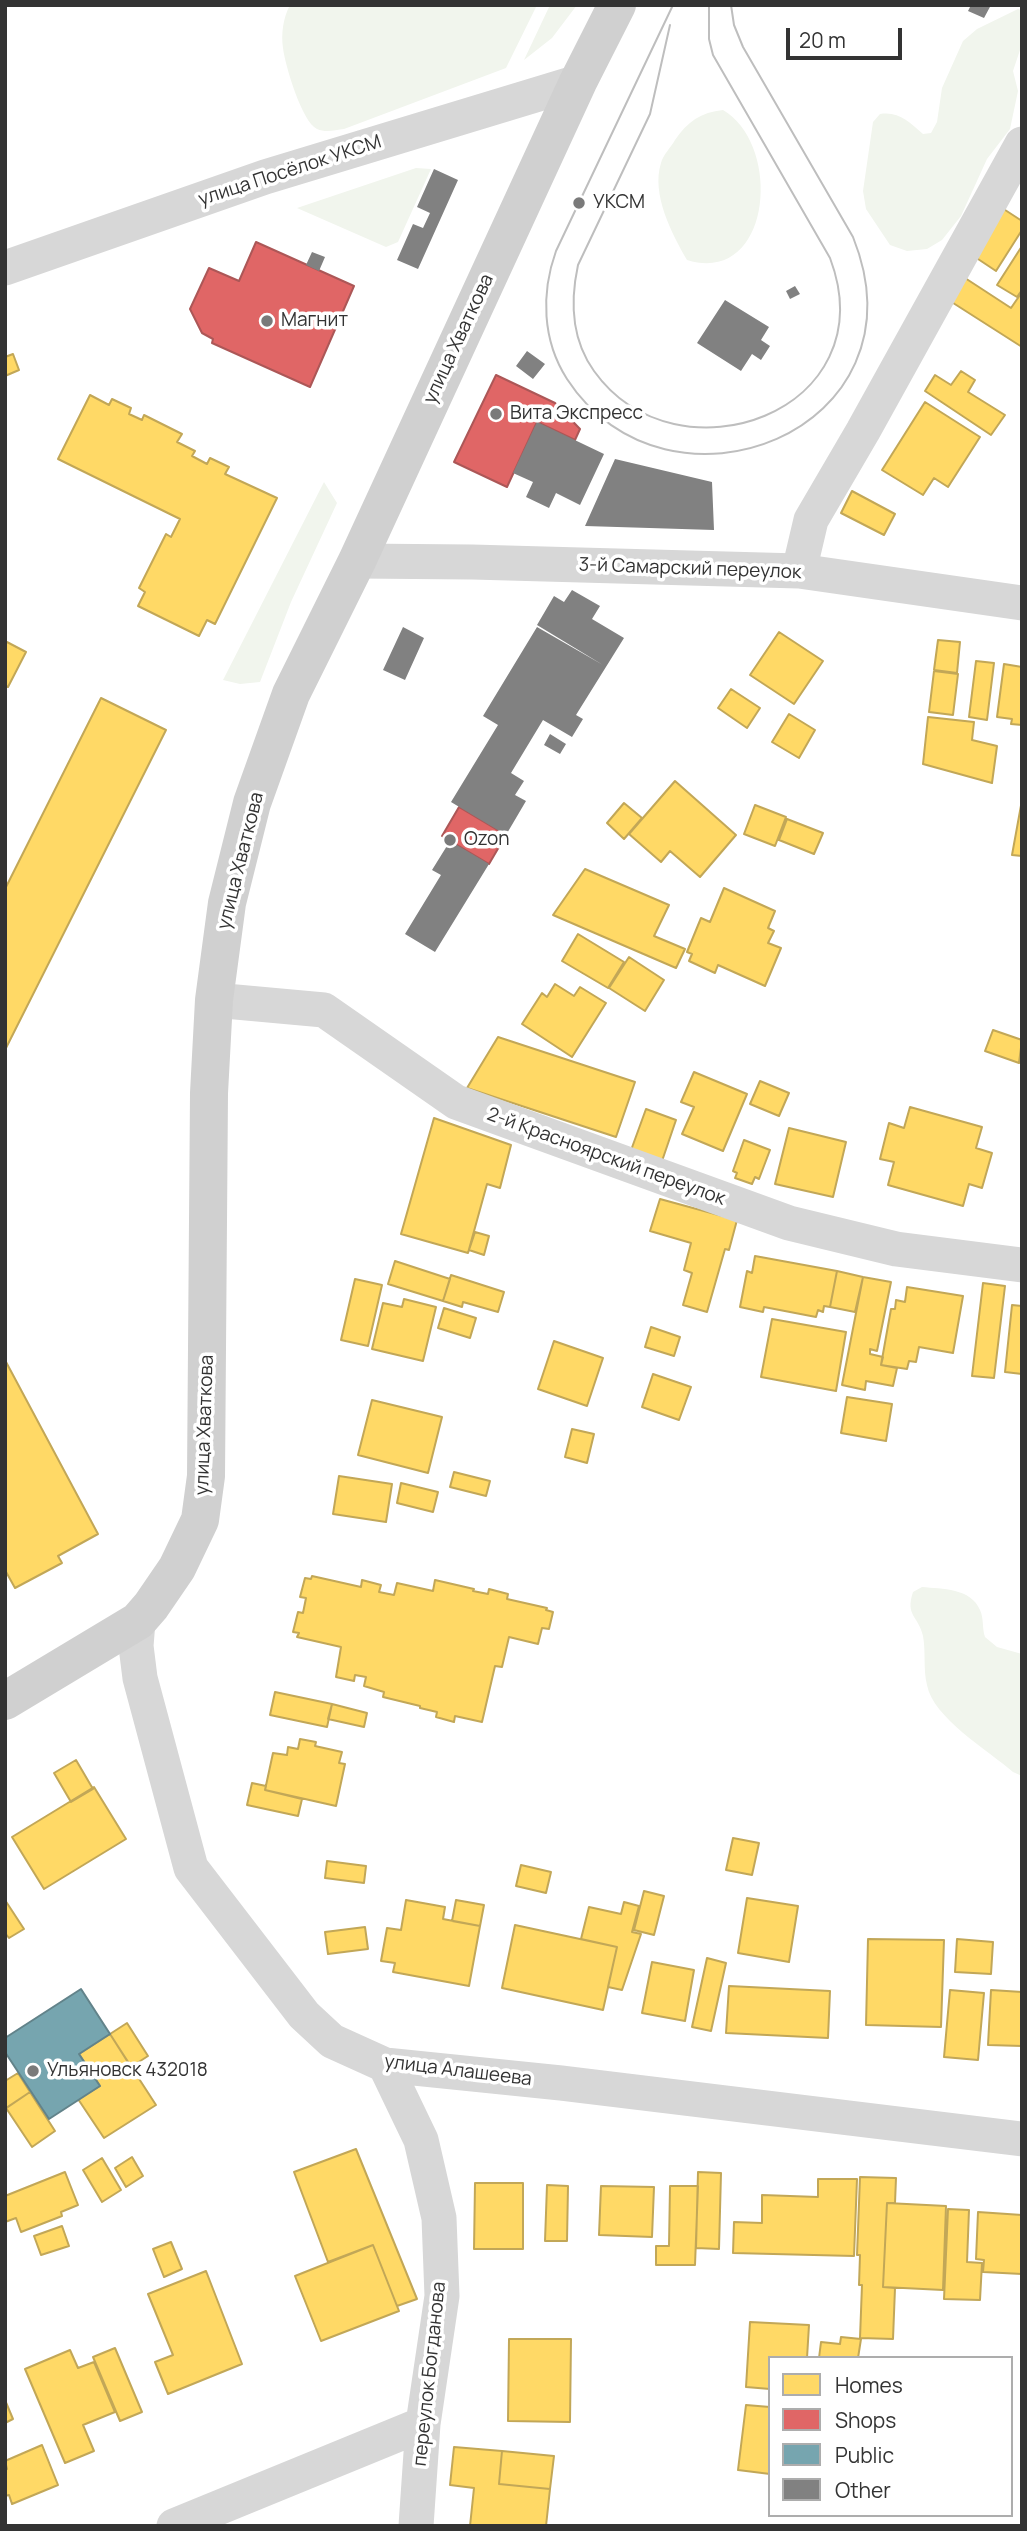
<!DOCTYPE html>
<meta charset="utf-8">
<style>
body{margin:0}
#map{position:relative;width:1027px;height:2531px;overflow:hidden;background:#fff;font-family:Manrope,sans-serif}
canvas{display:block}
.frame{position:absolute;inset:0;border:7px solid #333;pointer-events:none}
.legend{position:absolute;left:768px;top:2356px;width:245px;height:161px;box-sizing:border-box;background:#fff;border:2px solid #adadad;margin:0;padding:9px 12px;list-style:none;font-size:21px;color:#333}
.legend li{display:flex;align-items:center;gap:14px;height:35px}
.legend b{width:35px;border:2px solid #adadad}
.scale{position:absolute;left:786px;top:28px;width:116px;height:32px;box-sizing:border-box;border:4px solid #333;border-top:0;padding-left:9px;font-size:21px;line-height:24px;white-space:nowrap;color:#333;-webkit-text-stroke:5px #fff;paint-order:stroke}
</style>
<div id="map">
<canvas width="1027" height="2531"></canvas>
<div class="frame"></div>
<ul class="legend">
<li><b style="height:19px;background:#ffd966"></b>Homes</li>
<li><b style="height:19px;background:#e06666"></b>Shops</li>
<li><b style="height:19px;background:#76a5af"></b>Public</li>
<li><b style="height:19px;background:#818181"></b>Other</li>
</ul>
<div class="scale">20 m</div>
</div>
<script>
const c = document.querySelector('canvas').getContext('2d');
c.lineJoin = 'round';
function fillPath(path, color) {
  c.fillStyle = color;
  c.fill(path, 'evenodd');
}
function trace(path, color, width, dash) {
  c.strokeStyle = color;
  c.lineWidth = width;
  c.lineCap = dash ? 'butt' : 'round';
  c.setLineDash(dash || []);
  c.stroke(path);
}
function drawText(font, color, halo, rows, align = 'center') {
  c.font = font + ' Manrope,sans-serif';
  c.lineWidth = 7;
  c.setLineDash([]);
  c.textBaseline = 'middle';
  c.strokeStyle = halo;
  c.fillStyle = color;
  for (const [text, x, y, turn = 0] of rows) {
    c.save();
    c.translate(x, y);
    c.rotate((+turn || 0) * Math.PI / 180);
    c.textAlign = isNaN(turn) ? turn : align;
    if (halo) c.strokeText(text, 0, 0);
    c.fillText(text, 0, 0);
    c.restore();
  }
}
const green = new Path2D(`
 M290 5H537L506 68 344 129C335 130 326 133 317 129 302 122 285 65 283 48 281 34 283 18 290 5Z
 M550 5H577L552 38 524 60Z
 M1018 9 1022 10V44L1013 71 1018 91 1010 129 987 159 961 216 942 240 927 249 907 251 890 245 866 209 863 191 873 122 880 114C899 111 909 122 923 134L931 133 937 122 942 88 963 41 977 29Z
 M723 110C783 145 772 286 687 260 672 234 651 194 661 163 663 155 671 147 675 140 687 122 701 112 723 110Z
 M416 168 431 169 398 242 386 247 297 208Z
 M324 482 337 503 291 602 260 682 240 684 223 680Z
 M922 1587C942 1589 971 1588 980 1610 984 1618 982 1629 985 1637L997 1647 1022 1654V1776L1013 1772C988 1750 933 1718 927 1685 923 1669 926 1652 923 1636 918 1615 905 1616 913 1592Z`);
const homes = new Path2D(`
 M999 206 1022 221V230L996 271 969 253Z
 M1022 246V290L1017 297 997 285Z
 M965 278 1011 308 1022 292V347L950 301Z
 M13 354 19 370 5 376V357Z
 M961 371 975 380 968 392 1005 415 991 435 925 391 935 375 951 385Z
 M90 395 109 405 112 399 131 408 129 414 142 420 144 415 182 434 177 442 195 451 192 456 207 464 210 458 229 467 225 474 277 498 215 624 207 620 199 636 138 606 145 592 139 588 166 534 171 537 180 519 58 459Z
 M925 402 980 437 948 487 934 478 923 495 882 470Z
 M852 491 895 514 884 535 841 513Z
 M779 632 823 661 794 704 750 675Z
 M938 640 960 642 957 673 934 670Z
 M5 641 26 652 8 687 5 686Z
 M976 661 994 663 987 720 969 717Z
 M1004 664 1022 667V725L1011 724 1012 719 997 717Z
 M934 671 958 674 953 715 929 712Z
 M731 689 760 708 747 728 718 708Z
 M101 698 166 730 5 1050V889Z
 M789 714 815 730 799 758 772 742Z
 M928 717 974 722 972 740 997 746 992 783 923 764Z
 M675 781 736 835 700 877 670 851 661 862 629 834Z
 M1022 800V856L1012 855Z
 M624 803 642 818 624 839 607 823Z
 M755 805 786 817 775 846 744 834Z
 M787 819 823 833 814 854 779 840Z
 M585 869 669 905 654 936 685 949 676 968 553 915Z
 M724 888 775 911 768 928 774 931 768 943 781 948 765 986 718 965 715 973 689 961 692 954 687 952 701 918 710 922Z
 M578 934 624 962 608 988 562 961Z
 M629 957 664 980 645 1011 609 988Z
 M555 984 574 996 580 987 606 1003 572 1057 522 1024 542 993 547 997Z
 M993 1030 1022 1040 1019 1063 985 1051Z
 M498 1037 635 1082 616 1137 467 1088Z
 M694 1072 747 1094 723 1151 682 1134 694 1107 681 1102Z
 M760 1081 789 1093 779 1116 750 1104Z
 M910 1107 982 1127 976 1148 992 1153 982 1188 969 1184 963 1206 888 1185 894 1162 880 1159 889 1123 904 1128Z
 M646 1109 676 1120 661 1164 630 1153Z
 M434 1118 511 1145 500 1188 487 1184 468 1253 401 1234Z
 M789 1128 846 1142 833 1197 775 1184Z
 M744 1140 770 1150 759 1179 755 1177 752 1184 735 1178 737 1173 733 1171Z
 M660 1199 737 1220 729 1250 725 1249 707 1312 683 1305 692 1273 684 1270 691 1243 650 1231Z
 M475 1232 489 1236 484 1255 469 1250Z
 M755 1256 837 1271 830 1307 824 1306 823 1312 818 1310 816 1317 764 1307 763 1312 740 1307 747 1271 752 1273Z
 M395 1261 450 1279 443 1301 388 1284Z
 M837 1271 863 1277 855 1312 830 1307Z
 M451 1275 504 1292 498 1312 463 1302 462 1307 443 1301Z
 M863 1277 891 1282 877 1351 870 1349V1354L883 1357 881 1365 897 1368 893 1386 866 1381 865 1390 842 1385Z
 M355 1279 382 1285 368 1346 341 1340Z
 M983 1283 1005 1286 994 1378 972 1376Z
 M907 1287 963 1296 953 1353 919 1347 916 1362 909 1361 907 1369 881 1365 891 1309H895L896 1300 905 1302Z
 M404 1299 436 1307 423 1361 372 1349 383 1303 402 1307Z
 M1012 1305 1022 1306V1374L1005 1372Z
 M444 1308 476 1318 470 1338 438 1328Z
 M772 1319 846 1332 836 1391 761 1377Z
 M651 1327 680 1337 674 1356 645 1347Z
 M554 1341 603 1358 587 1406 538 1389Z
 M5 1360 98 1534 58 1556 62 1563 15 1588 5 1570Z
 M653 1374 691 1387 679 1420 642 1407Z
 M847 1397 892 1404 886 1441 841 1433Z
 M372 1400 442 1417 428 1473 358 1455Z
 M572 1429 594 1434 587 1463 565 1457Z
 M454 1472 490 1481 486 1496 450 1487Z
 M339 1476 392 1484 386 1522 333 1514Z
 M401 1483 438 1492 433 1512 397 1503Z
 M312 1576 361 1587 362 1580 381 1585 379 1592 394 1595 397 1583 433 1591 435 1580 474 1589 473 1591 488 1594 489 1589 508 1594 507 1599 547 1608 546 1610 553 1612 549 1629 542 1628 538 1644 509 1637 502 1667 495 1666 482 1722 455 1716 454 1722 436 1717 437 1712 420 1708V1706L383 1697 384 1692 364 1686 366 1677 355 1675 354 1681 336 1677 341 1647 297 1637 299 1633 293 1632 298 1612 303 1613 306 1598 300 1597 305 1578 311 1579Z
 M275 1692 332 1704 327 1727 270 1715Z
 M332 1704 367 1713 364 1727 328 1719Z
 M300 1739 316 1742 315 1746 342 1752 339 1763 345 1764 336 1806 265 1790 273 1753 287 1755 288 1747 298 1749Z
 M76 1760 93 1789 71 1802 54 1773Z
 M252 1783 266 1786 265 1790 302 1799 298 1816 247 1805Z
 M94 1787 126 1839 44 1889 12 1837Z
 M733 1838 759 1843 752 1875 726 1870Z
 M327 1861 366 1866 364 1883 325 1878Z
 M521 1865 551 1872 546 1893 516 1886Z
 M644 1891 664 1896 654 1935 634 1930Z
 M747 1898 798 1906 789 1962 738 1953Z
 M5 1900 24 1929 9 1938 5 1933Z
 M406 1900 445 1907 443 1919 480 1926 469 1986 393 1972 395 1963 381 1961 387 1928 401 1930Z
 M456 1900 484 1905 480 1926 452 1921Z
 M624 1902 639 1906 632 1932 641 1934 622 1990 608 1987 617 1947 581 1939 589 1907 621 1914Z
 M515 1925 617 1947 603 2010 502 1988Z
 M365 1927 368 1949 328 1954 325 1932Z
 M868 1939 944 1940 941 2027 866 2025Z
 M957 1939 993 1942 991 1974 955 1972Z
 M707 1958 726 1963 711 2031 692 2027Z
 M652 1962 694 1970 685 2021 642 2013Z
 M729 1986 830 1991 828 2038 726 2033Z
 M950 1990 984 1993 978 2060 944 2057Z
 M991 1990 1022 1992V2046L988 2045Z
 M127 2023 148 2056 131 2067 110 2034Z
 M110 2034 156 2105 104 2138 78 2099 100 2086 79 2054Z
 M18 2073 30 2092 5 2109V2081Z
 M30 2092 55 2131 32 2147 6 2108Z
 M356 2149 417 2299 397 2306 373 2245 328 2262 294 2172Z
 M132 2157 143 2176 126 2187 115 2168Z
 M102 2158 121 2190 102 2202 83 2170Z
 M65 2172 78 2205 61 2212 62 2216 21 2232 16 2218 5 2222V2196Z
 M698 2172 721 2173 719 2249 696 2248Z
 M860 2177 896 2178 895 2203H887L883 2287 895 2288 893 2339 860 2338 862 2285H859L860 2255H857Z
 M818 2179H857L854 2256 733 2253 734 2222 762 2223V2195L818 2197Z
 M475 2183H523V2249H474Z
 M547 2185 568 2186 567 2241H545Z
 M601 2186 654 2187 652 2237 599 2235Z
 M670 2186H698L695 2265H656V2246H669Z
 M887 2203 946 2206 943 2290 883 2287Z
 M948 2209 969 2210 967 2262 982 2263 980 2300 944 2299Z
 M978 2212 1022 2215V2274L983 2272 984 2260 976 2259Z
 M62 2226 69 2246 41 2255 34 2236Z
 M171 2242 182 2269 164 2277 153 2249Z
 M373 2245 399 2311 321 2341 295 2276Z
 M206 2271 242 2364 168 2394 155 2362 173 2355 148 2294Z
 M750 2322 809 2325 807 2358H770V2389L746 2387Z
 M841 2337 861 2339 858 2358H819L821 2342 840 2344Z
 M509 2339H571L570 2422 508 2421Z
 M115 2348 142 2412 120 2421 93 2357Z
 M70 2350 78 2368 94 2362 115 2412 83 2425 94 2451 65 2463 25 2369Z
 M5 2400 13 2419 5 2423Z
 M746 2405 770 2407V2474L738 2470Z
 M42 2445 58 2485 12 2504 9 2495 5 2496V2470L7 2469 5 2461Z
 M454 2447 502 2451 499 2484 550 2489 546 2526H470L474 2488 450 2485Z
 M502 2451 554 2456 550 2489 499 2484Z`);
const shops = new Path2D(`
 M256 242 354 286 310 387 212 343 213 339 202 333 190 309 209 268 239 281Z
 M496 375 555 403 580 429 575 440 537 422 507 487 454 462Z
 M459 807 506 835 489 864 442 836Z`);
const public = new Path2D(`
 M81 1989 110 2034 79 2054 100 2086 49 2119 5 2052V2038Z`);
const building = new Path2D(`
 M971 5H991L984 18 968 11Z
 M434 169 458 180 418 269 397 260 413 224 423 228 430 213 417 207Z
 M312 252 325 257 319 271 306 265Z
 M795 286 800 294 790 299 786 291Z
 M725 300 769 327 761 340 770 346 761 360 752 354 741 371 697 343Z
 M527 351 545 364 533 379 516 366Z
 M537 422 604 454 580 505 556 493 549 508 526 497 533 482 513 473Z
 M615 459 712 482 714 530 585 526Z
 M572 590 600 606 592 619 624 638 576 715 583 719 572 737 543 720 511 773 524 781 515 795 526 801 506 835 451 802 498 725 483 716 537 627 603 665 537 625 554 596 564 602Z
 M403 627 424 638 405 680 383 670Z
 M550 734 566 744 560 754 544 745Z
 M450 841 489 864 435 952 405 934 441 875 432 870Z`);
const minor = new Path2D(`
 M5 268 265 177 578 82
 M357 561 472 562 799 571 1022 603
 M799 571 811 520 863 431 1022 144
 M214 1000 324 1010 456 1102 789 1223 896 1249 1022 1265
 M138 1621 136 1646 140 1678 191 1868 304 2015 332 2041 385 2065 561 2083 1022 2139
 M385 2065 421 2140 439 2218 442 2296 423 2424 416 2526
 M174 2526 423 2424`);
const secondary = new Path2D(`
 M5 1701 138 1621 151 1606 177 1568 200 1520 206 1476 209 1093 214 1000 227 903 252 803 291 694 357 561 578 82 617 5`);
const tram = new Path2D(`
 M673 5 556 251C541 293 542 340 567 379 667 533 931 432 853 237L743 47 734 25 731 5
 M670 25 650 114 578 265C570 302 571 339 594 371 677 487 888 412 830 258L713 55 709 39V5`);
const markers = [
 [579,203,7,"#7a7a7a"],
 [267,321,7,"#7a7a7a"],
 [496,414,7,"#7a7a7a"],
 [450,840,7,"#7a7a7a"],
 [33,2071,7,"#7a7a7a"]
];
const streetNames = [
 ["улица Посёлок УКСМ",290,171,-18],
 ["улица Хваткова",459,339,-65],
 ["3-й Самарский переулок",690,569,2],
 ["улица Хваткова",241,861,-76],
 ["2-й Красноярский переулок",606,1157,20],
 ["улица Хваткова",205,1425,-88],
 ["улица Алашеева",458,2071,7],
 ["переулок Богданова",430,2374,-84]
];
const poiNames = [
 ["УКСМ",593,203],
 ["Магнит",281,321],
 ["Вита Экспресс",510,414],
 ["Ozon",464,840],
 ["Ульяновск 432018",47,2071]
];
fillPath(green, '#f1f5ed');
fillPath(homes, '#ffd966');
trace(homes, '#c2a757', 2);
fillPath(shops, '#e06666');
trace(shops, '#ac5757', 2);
fillPath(public, '#76a5af');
trace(public, '#62838a', 2);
fillPath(building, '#818181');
trace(minor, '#d7d7d7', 35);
trace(secondary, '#d0d0d0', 38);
trace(tram, '#bebebe', 2);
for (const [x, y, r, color] of markers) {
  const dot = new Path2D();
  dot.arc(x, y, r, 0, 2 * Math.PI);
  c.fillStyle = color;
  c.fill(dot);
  trace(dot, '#fff', 2.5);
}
drawText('19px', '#333', '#fff', streetNames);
drawText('19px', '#333', '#fff', poiNames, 'left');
</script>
